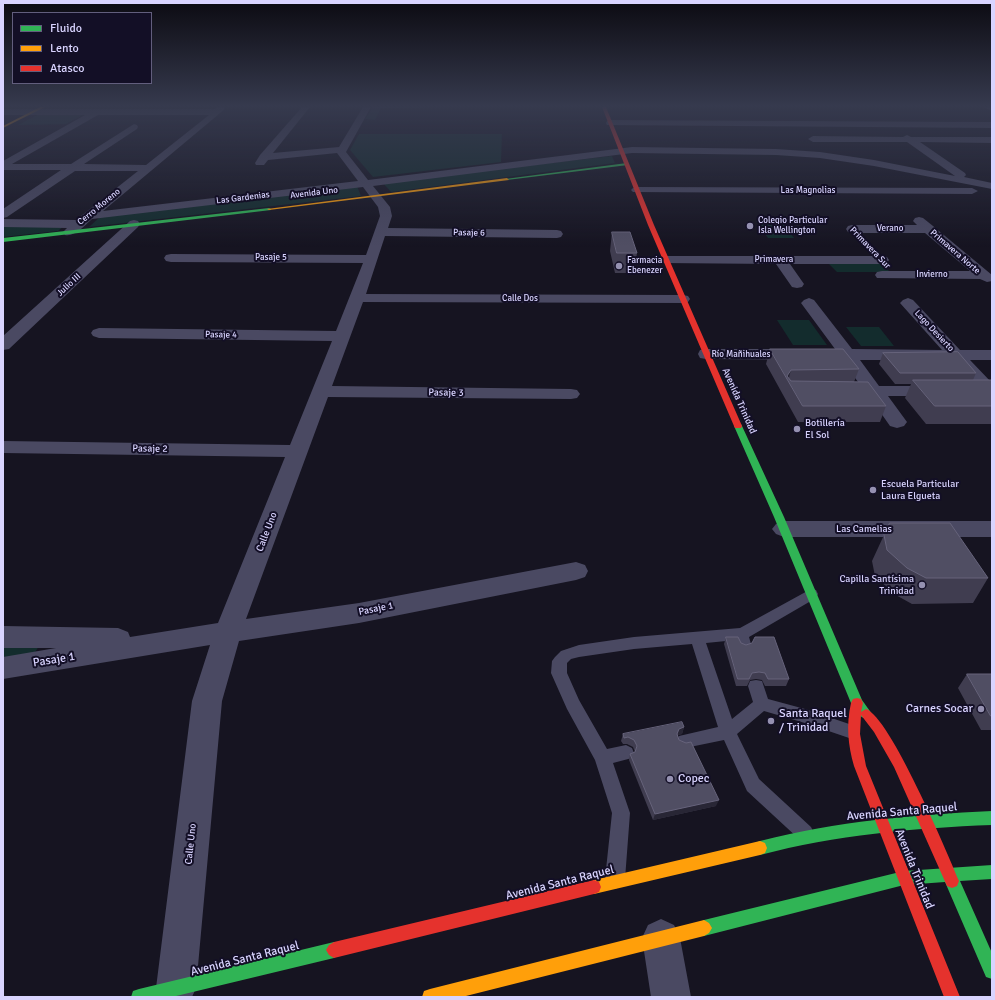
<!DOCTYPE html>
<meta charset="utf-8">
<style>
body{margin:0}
#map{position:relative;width:995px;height:1000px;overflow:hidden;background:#161421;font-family:Signika,sans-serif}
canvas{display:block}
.frame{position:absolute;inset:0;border:4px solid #d9d4ff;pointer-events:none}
.legend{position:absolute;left:12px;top:12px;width:140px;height:72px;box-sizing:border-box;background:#130f26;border:1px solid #625e7d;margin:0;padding:5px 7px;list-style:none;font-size:12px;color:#d9d4ff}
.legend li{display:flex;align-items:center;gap:8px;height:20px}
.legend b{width:20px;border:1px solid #625e7d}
</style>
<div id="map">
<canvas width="995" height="1000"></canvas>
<div class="frame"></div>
<ul class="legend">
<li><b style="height:5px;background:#30b455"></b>Fluido</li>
<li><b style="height:5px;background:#ff9f0a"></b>Lento</li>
<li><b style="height:5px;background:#e5322d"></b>Atasco</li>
</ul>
</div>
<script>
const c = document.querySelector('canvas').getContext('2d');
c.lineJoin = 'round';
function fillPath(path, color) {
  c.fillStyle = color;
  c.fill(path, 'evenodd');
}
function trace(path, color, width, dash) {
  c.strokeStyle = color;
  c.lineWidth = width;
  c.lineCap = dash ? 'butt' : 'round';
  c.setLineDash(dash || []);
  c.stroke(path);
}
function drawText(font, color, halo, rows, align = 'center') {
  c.font = font + ' Signika,sans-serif';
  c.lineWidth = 4;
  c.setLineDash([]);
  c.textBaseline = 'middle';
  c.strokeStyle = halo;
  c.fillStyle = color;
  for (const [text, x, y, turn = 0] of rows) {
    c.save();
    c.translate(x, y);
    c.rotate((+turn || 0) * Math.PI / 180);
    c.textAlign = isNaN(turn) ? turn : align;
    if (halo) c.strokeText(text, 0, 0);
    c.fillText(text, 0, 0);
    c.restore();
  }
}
const green = new Path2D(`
 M373 107H442L381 108 375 120 365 119Z
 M39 114H85L66 124 18 125Z
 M359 134H502L501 162 373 177 350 150Z
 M612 156 615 163 391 192 382 182Z
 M357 186 361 196 89 227 101 216Z
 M756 221H781L794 238H768Z
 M3 225H65L58 231 3 237Z
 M829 264H882L890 272H837Z
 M777 320H809L827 345H793Z
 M846 327H879L894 346H861Z
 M3 641H42L34 654 3 659Z`);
const lane = new Path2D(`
 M811 589 816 590 818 594 816 598 749 637 751 644 749 648 744 650 739 648 736 640 706 643 732 719 753 702 748 686 750 681 756 680 762 681 768 699 805 709 858 727 860 732 858 737 852 739 805 723 764 711 737 734 759 779 811 827 814 833 811 839 805 842 799 839 747 791 724 740 685 748 679 746 677 741 679 736 718 727 692 644 634 649 579 657 571 659 567 663V673L579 700 607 749 626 745 632 748 634 753 632 758 613 763 630 813 625 879 622 886 615 889 608 886 605 879 612 813 595 760 567 709 551 673 552 661 555 657 561 651 579 645 634 637 740 628Z`);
const street = new Path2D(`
 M218 107H223L225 109 103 211 358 181 337 153 268 160 264 165H256L255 163 260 155 302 107H310L273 153 339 147 363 107H371L346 152 368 180 632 147 776 149 820 152 874 160 955 176 907 142H813L808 139 813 136 903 137 907 135 911 137H992V143L920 142 965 173 966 175 964 177 992 183V189L874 166 820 158 776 155 632 153 373 186 390 207 392 216 388 228 557 230 561 231 563 234 561 237 557 238 385 236 366 294 683 295 688 296 690 299 688 302 683 303 363 302 332 386 571 389 577 390 580 394 577 398 571 399 328 397 246 619 359 603 576 562 585 565 588 571 585 577 576 580 359 623 239 641 222 701 196 988 192 997H160L156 988 192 701 210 645 3 679V657L56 648H3V626L118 628 128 632 130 637 218 623 285 457 3 453V441L290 445 332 341 99 338 93 336 91 333 93 330 99 328 336 331 363 263 171 262 166 261 164 258 166 255 171 254 366 255 380 216 378 207 363 187 92 219C84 226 75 237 65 235L63 232 67 228 3 227V219L76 220 138 171H75L7 217 3 218V209L61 170H3V161L85 115H3V109H215ZM98 115H209L146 165 84 164 137 129 138 127 137 125 134 124 71 164H12Z
 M983 107H992V111Z
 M610 120 992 122V128L607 125 606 123 607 121Z
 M637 187 972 188 978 191 972 194 633 192 631 190 633 188Z
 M919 217 923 218 933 226 992 275V281L987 282 980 279 877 278 875 275 877 272 882 271H970L925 233H852L848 232 846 229 848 226 852 225H917L913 221 915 218Z
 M134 220 138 221 140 224 138 227 9 349 3 350V336L130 221Z
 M666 256H882L887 257 889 260 887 263 882 264H790L804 284 802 287 797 288 792 287 776 264 661 263 659 260 661 257Z
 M809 298 814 300 852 349 942 350 900 303 903 300 908 298 913 300 960 350H992V360H970L992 383V399L986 398 951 360H860L879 386H938L944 387 947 391 944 395 938 396H888L907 422 904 426 897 428 890 426 869 396H845L839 395 836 391 839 387 861 386 842 360 706 359 700 358 698 354 700 350 706 349H835L801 303 804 300Z
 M784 521H992V537H784L776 534 772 529 776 524Z
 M661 919 674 925 680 938 691 997H651L642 938 648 925Z`);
const fast = new Path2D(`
 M627 163 628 165 507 180 505 179Z
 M269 208 271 209V210L3 242V238Z
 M735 424H741L742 426 784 517 862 700 872 714 870 718C861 721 855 711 851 703L774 517 734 426Z
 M992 811V825C913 828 836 835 760 855L755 853 753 848 755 843 760 841C837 821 913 815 992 811Z
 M992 865V879L960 881 992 953V979L986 977 945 882 904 885 704 936 699 933 696 928 699 923 704 920 904 871Z
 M334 942 339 945 342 950 339 955 334 958 172 997H131L133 991 139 989Z`);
const slow = new Path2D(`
 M40 107H45L3 128V126Z
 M507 178 509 180 269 210 267 209Z
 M760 841 765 843 767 848 765 853 760 855 594 894 589 892 587 887 589 882 594 880Z
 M704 920 709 923 712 928 709 933 704 936 462 997H422L424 991 430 989Z`);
const jam = new Path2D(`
 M602 107H606L654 225 742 426 741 428H735L734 426 648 225Z
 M857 698 861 699 863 703 861 712 866 709C890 717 947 852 959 881L957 886 952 888 947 886 894 767 874 732 861 715 860 734 866 766 960 997H944L854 766C848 745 846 725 851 703L853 699Z
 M594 880 599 882 601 887 599 892 594 894 334 958 329 955 326 950 329 945 334 942Z`);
const wall = new Path2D(`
 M612 232 637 253 634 273H615L610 251Z
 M770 349 859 369 854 382 886 406 880 422H798L766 364Z
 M883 353 976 373 973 380H992V424H926L905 398 911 384H895L879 364Z
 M884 535 988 578 973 603 912 604 894 594 875 576 872 561Z
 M726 637 741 643 789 679 786 686H765L762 680 756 679 750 680 747 686H736L724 644Z
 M967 674H992V730H981L958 688Z
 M684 727 682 734 678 735 679 740 716 806 653 820 629 760 630 754 635 752 633 747 627 744H623L621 741 623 734Z`);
const shadedWall = new Path2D(`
 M791 370 788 381 787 376Z
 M684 727 682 734 678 735 677 734 679 729Z
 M719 800 716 806 653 820 655 814Z`);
const building = new Path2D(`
 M612 232H630L637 253H617Z
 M770 349H843L859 369 791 370 787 376 791 381 868 382 886 406H803Z
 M958 352 976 373H900L883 353Z
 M913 380H992V406H935Z
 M890 523H950L988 578H926L907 568 887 550 884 535Z
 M726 637H738L741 643 746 645 752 643 755 637H774L789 679H768L765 673 759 672 752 673 749 679H738Z
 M967 674H992V716H991Z
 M682 722 684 727 679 729 677 734 679 740 686 743 691 742 719 800 655 814 630 754 635 752 637 746 634 740 628 737 624 738 623 734Z`);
const markers = [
 [750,226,4,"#9591b1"],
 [619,266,4,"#9591b1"],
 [797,429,4,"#9591b1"],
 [873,490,4,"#9591b1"],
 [922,585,4,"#9591b1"],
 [981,709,4,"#9591b1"],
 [771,721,4,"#9591b1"],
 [670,779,4,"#9591b1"]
];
const farStreetnames = [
 ["Las Magnolias",808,191],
 ["Avenida Uno",314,193,-7],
 ["Las Gardenias",243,198,-7],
 ["Cerro Moreno",99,207,-39],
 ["Verano",890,229],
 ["Pasaje 6",469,233,1],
 ["Primavera Sur",870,248,46],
 ["Primavera Norte",955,252,41],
 ["Pasaje 5",271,258],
 ["Primavera",774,260],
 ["Invierno",932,275],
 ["Julio III",69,285,-43],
 ["Calle Dos",520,299],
 ["Lago Desierto",934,331,47],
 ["Pasaje 4",221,335,1],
 ["Río Mañihuales",741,355]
];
const farPoinames = [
 ["Colegio Particular",758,221],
 ["Isla Wellington",758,231],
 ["Farmacia",627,261],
 ["Ebenezer",627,271]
];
const streetNames = [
 ["Pasaje 3",446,393,1],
 ["Avenida Trinidad",739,401,66],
 ["Pasaje 2",150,449,1],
 ["Las Camelias",864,529],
 ["Calle Uno",267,532,-69],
 ["Pasaje 1",376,609,-11],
 ["Calle Uno",191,844,-84]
];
const poiNames = [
 ["Botillería",805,423],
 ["El Sol",805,435],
 ["Escuela Particular",881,484],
 ["Laura Elgueta",881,496],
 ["Capilla Santísima",914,579,"right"],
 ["Trinidad",914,591,"right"]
];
const nearStreetnames = [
 ["Pasaje 1",54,660,-9],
 ["Avenida Santa Raquel",902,812,-5],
 ["Avenida Trinidad",914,869,68],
 ["Avenida Santa Raquel",560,883,-14],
 ["Avenida Santa Raquel",245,959,-14]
];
const nearPoinames = [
 ["Carnes Socar",973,709,"right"],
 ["Santa Raquel",779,714],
 ["/ Trinidad",779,728],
 ["Copec",678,779]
];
fillPath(green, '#132c2d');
fillPath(lane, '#4a4962');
fillPath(street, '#4a4962');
fillPath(fast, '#30b455');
fillPath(slow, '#ff9f0a');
fillPath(jam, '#e5322d');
fillPath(wall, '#403d50');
fillPath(shadedWall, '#282635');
fillPath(building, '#504e63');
trace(building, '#66637b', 1);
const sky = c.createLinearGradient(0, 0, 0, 247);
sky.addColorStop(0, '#0c0b12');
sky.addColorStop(0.43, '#363a4e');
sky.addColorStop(1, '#363a4e00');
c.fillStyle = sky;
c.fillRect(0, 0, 995, 247);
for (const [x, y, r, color] of markers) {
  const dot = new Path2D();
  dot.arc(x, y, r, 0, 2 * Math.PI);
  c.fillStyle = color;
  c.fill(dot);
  trace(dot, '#130f26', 1.5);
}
drawText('9px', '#d9d4ff', '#130f26', farStreetnames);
drawText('9px', '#d9d4ff', '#130f26', farPoinames, 'left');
drawText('10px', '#d9d4ff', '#130f26', streetNames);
drawText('10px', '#d9d4ff', '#130f26', poiNames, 'left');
drawText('12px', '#d9d4ff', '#130f26', nearStreetnames);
drawText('12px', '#d9d4ff', '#130f26', nearPoinames, 'left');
</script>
